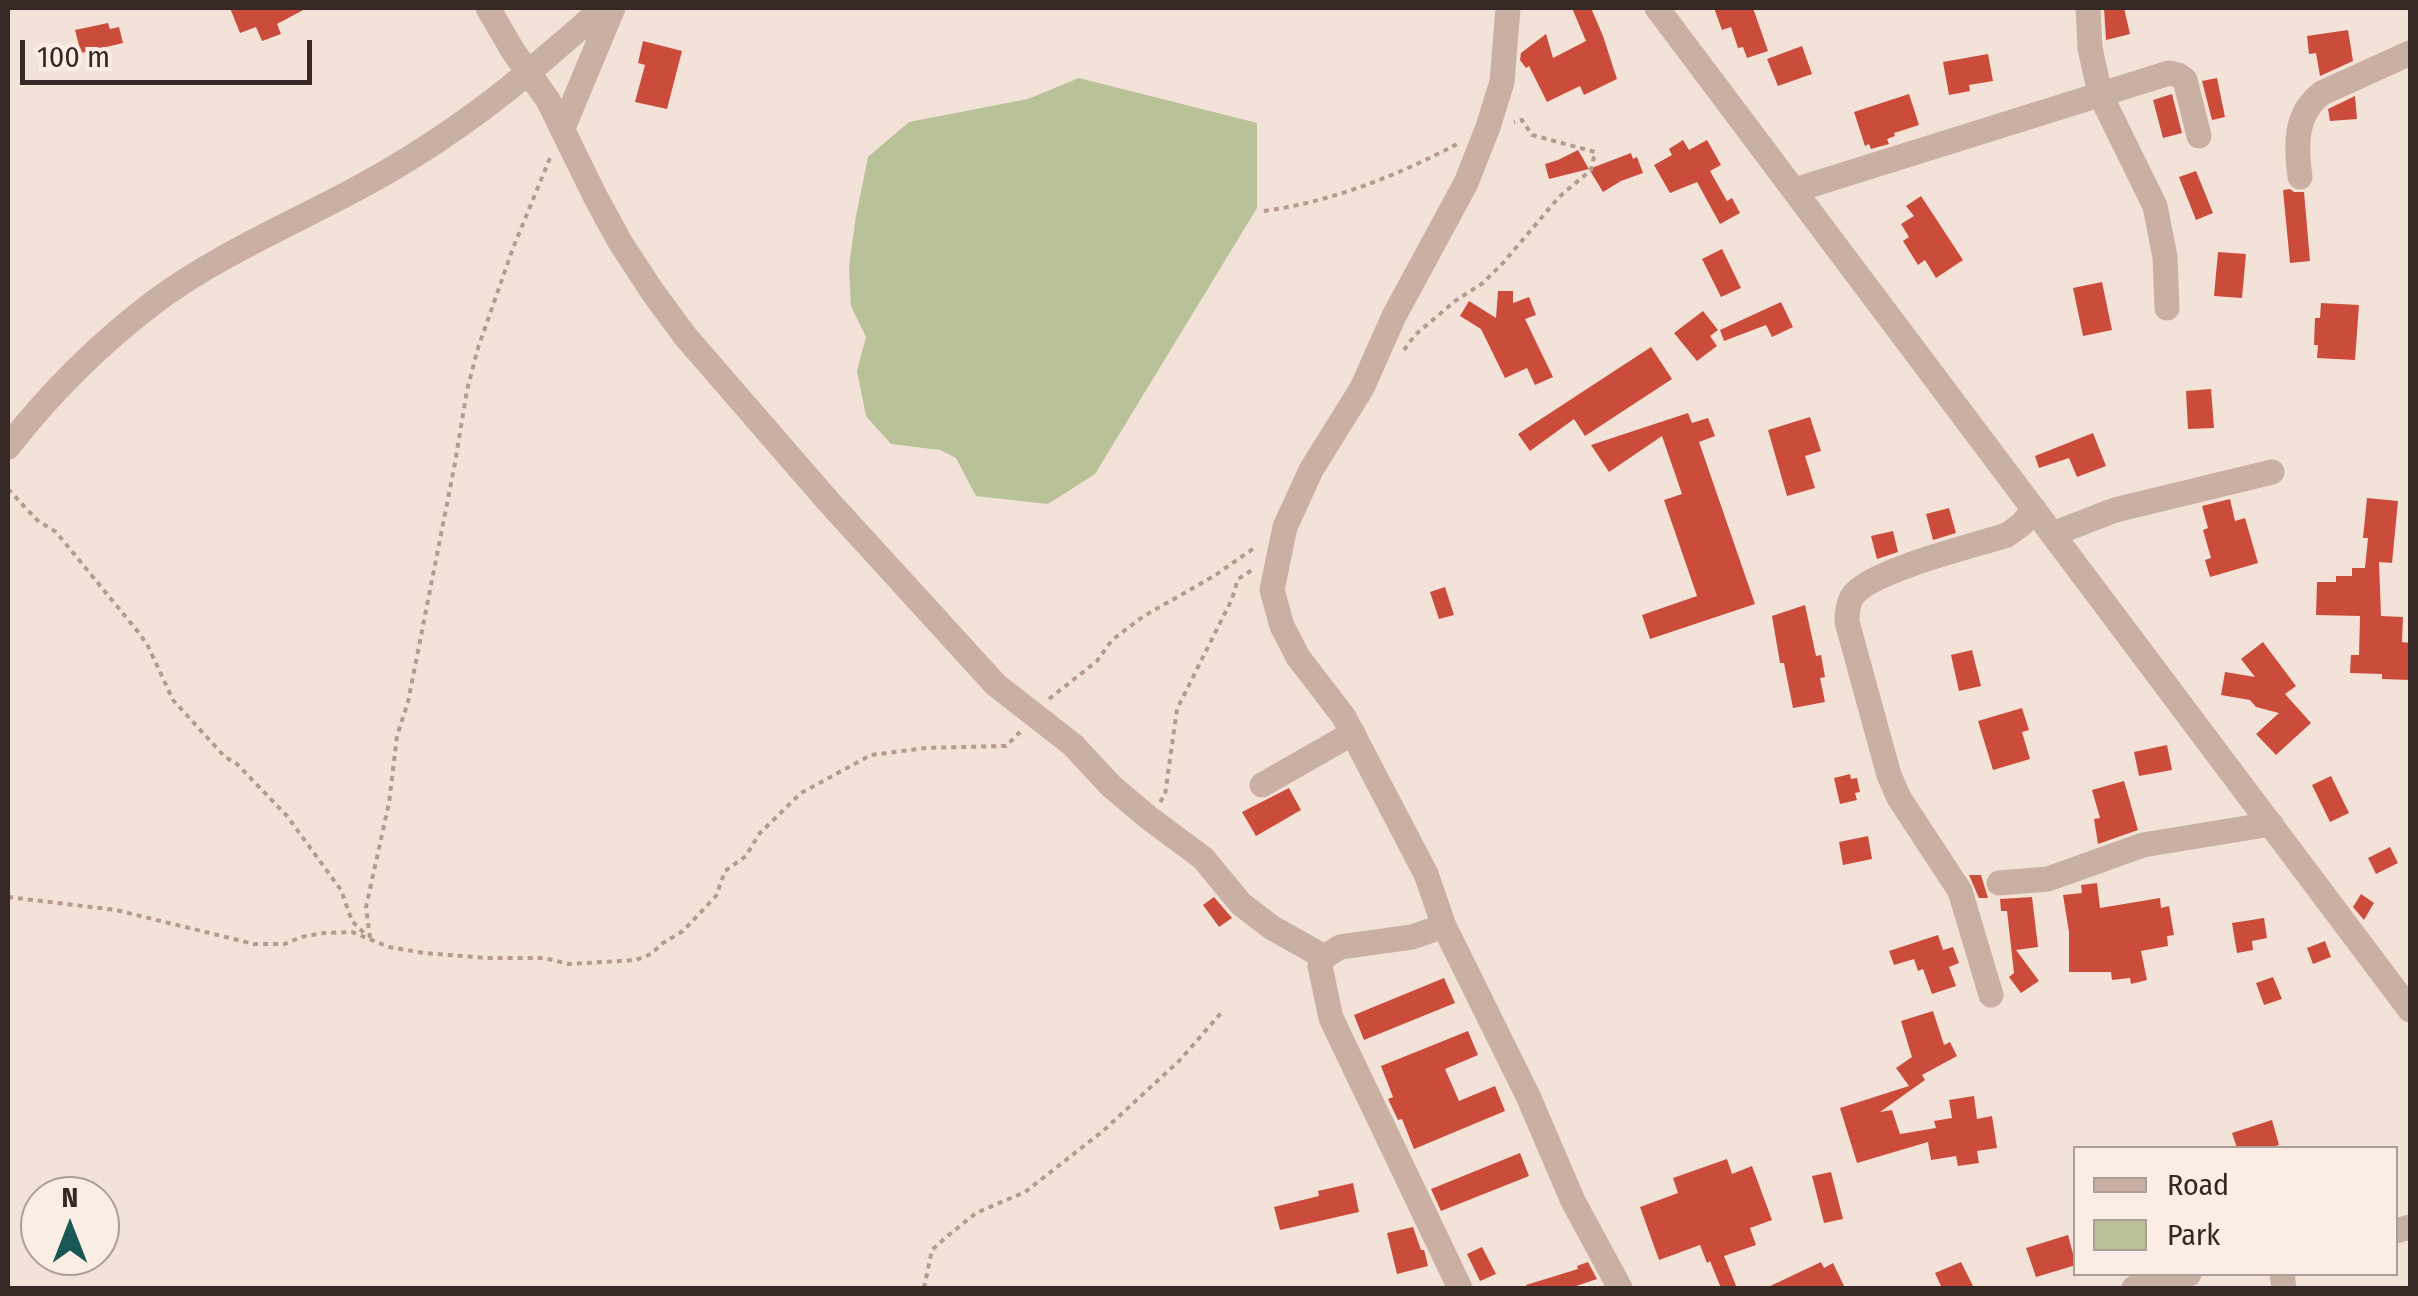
<!DOCTYPE html>
<style>
body{margin:0}
#map{position:relative;width:2418px;height:1296px;overflow:hidden;background:#f2e2d7;font-family:"Fira Sans Condensed",sans-serif}
canvas{display:block}
.frame{position:absolute;inset:0;border:10px solid #352825;pointer-events:none}
.legend{position:absolute;left:2073px;top:1146px;width:325px;height:130px;box-sizing:border-box;background:#faede3;border:2px solid #ab9e97;margin:0;padding:12px 18px;list-style:none;font-size:30px;color:#352825}
.legend li{display:flex;align-items:center;gap:20px;height:50px}
.legend b{width:50px;border:2px solid #ab9e97}
.north{position:absolute;left:20px;top:1176px;width:100px;height:100px;box-sizing:border-box;background:#faede3;border:2px solid #ab9e97;border-radius:50%;rotate:0deg;font-size:28px;font-weight:700;line-height:40px;text-align:center;color:#352825}
.north::after{content:'';display:block;margin:auto;width:35px;height:45px;background:#195854;clip-path:polygon(50% 0,100% 100%,50% 72%,0 100%)}
.scale{position:absolute;left:20px;top:40px;width:292px;height:45px;box-sizing:border-box;border:5px solid #352825;border-top:0;padding-left:12px;font-size:30px;line-height:35px;white-space:nowrap;color:#352825;-webkit-text-stroke:8px #faede3;paint-order:stroke}
</style>
<div id="map">
<canvas width="2418" height="1296"></canvas>
<div class="frame"></div>
<ul class="legend">
<li><b style="height:12px;background:#cab0a3"></b>Road</li>
<li><b style="height:28px;background:#b8c197"></b>Park</li>
</ul>
<div class="north">N</div>
<div class="scale">100 m</div>
</div>
<script>
const c = document.querySelector('canvas').getContext('2d');
c.lineJoin = 'round';
function fillPath(path, color) {
  c.fillStyle = color;
  c.fill(path, 'evenodd');
}
function trace(path, color, width, dash) {
  c.strokeStyle = color;
  c.lineWidth = width;
  c.lineCap = dash ? 'butt' : 'round';
  c.setLineDash(dash || []);
  c.stroke(path);
}
const green = new Path2D(`
 M1079 78 1257 123V208L1095 474 1048 504 976 496 956 458 940 450 891 444 866 416 857 371 866 337 851 306 849 266 856 216 868 157 909 122 1028 99Z`);
const building = new Path2D(`
 M230 8H307L277 24 281 34 262 41 256 27 240 33Z
 M1572 8H1591L1603 36 1617 79 1584 95 1580 86 1547 102 1529 66 1526 68 1520 60 1521 53 1546 34 1553 58 1586 41Z
 M1714 8H1753L1768 51 1747 58 1743 47 1738 48 1731 27 1722 30Z
 M2104 8H2124L2130 34 2106 40Z
 M108 23 110 29 119 27 123 43 81 53 75 30Z
 M2348 30 2353 61 2320 76 2316 53 2309 54 2307 36Z
 M643 41 682 51 667 109 635 102 645 65 638 63Z
 M1802 46 1812 74 1778 86 1767 59Z
 M1988 54 1993 81 1969 85 1970 91 1949 95 1943 62Z
 M2217 78 2225 117 2212 120 2202 81Z
 M1909 94 1919 125 1894 133 1895 136 1887 139 1889 144 1871 149 1869 144 1865 146 1854 112Z
 M2172 94 2182 133 2163 138 2153 100Z
 M2355 96 2357 119 2330 121 2328 109Z
 M1683 140 1689 150 1707 140 1721 165 1710 171 1727 201 1732 198 1740 213 1720 224 1697 182 1670 193 1654 165 1672 155 1669 149Z
 M1578 150 1589 169 1631 153 1633 159 1637 157 1643 173 1621 181 1603 192 1589 169 1549 179 1545 164 1558 160Z
 M2196 171 2213 213 2196 220 2179 177Z
 M2290 189 2294 192H2304L2310 261 2290 263 2283 190Z
 M1921 196 1963 260 1936 278 1925 260 1918 265 1903 241 1909 237 1901 224 1914 216 1906 206Z
 M1722 249 1741 288 1721 297 1702 259Z
 M2218 252 2246 254 2242 298 2214 296Z
 M2102 282 2112 330 2083 336 2073 288Z
 M1498 291H1513V303L1529 297 1536 315 1525 319 1553 377 1535 385 1527 368 1505 378 1481 329 1460 316 1469 301 1496 318Z
 M1781 302 1793 327 1772 337 1766 325 1724 341 1720 330Z
 M2321 303 2359 305 2355 360 2317 358 2318 345H2314L2315 318H2320Z
 M1703 311 1718 330 1710 336 1717 346 1697 361 1674 333Z
 M1651 347 1672 379 1585 436 1574 419 1530 451 1518 434Z
 M2211 389 2214 428 2188 429 2186 391Z
 M1688 413 1692 423 1708 418 1715 436 1699 442 1755 604 1650 639 1642 615 1697 596 1664 500 1682 494 1662 436 1609 472 1591 445Z
 M1810 417 1821 451 1805 456 1815 488 1787 496 1768 430Z
 M2093 433 2106 466 2077 477 2069 458 2039 468 2035 456Z
 M2367 498 2398 501 2392 563 2379 562 2381 616 2403 617 2402 642 2410 643V680L2382 679V674L2350 673 2351 655H2359L2360 616 2316 615 2317 582H2336V576H2352V568H2365L2368 538H2363Z
 M2230 499 2235 521 2245 518 2258 563 2210 577 2205 560 2211 558 2203 530 2208 528 2202 506Z
 M1949 508 1956 533 1933 540 1926 514Z
 M1893 531 1898 552 1877 559 1871 536Z
 M1445 587 1454 615 1439 619 1430 592Z
 M1805 605 1816 656 1821 655 1825 677 1820 678 1825 702 1793 708 1784 663H1780L1772 616Z
 M2263 642 2296 686 2285 694 2311 723 2276 755 2256 734 2279 713 2256 707 2250 700 2221 695 2225 672 2255 677 2241 659Z
 M1972 650 1981 686 1959 691 1951 655Z
 M2022 708 2029 730 2022 732 2030 759 1993 770 1978 721Z
 M2167 745 2172 770 2139 776 2134 752Z
 M1850 774 1851 779 1857 778 1860 792 1855 793 1857 800 1840 804 1834 778Z
 M2331 776 2349 813 2330 822 2312 785Z
 M2124 781 2138 830 2098 844 2094 819 2100 818 2092 790Z
 M1289 788 1301 810 1256 836 1242 812Z
 M1868 836 1872 859 1843 865 1839 842Z
 M2390 847 2398 863 2376 874 2368 858Z
 M1969 875H1981L1988 898H1979Z
 M2097 883 2100 908 2160 898 2161 908 2169 906 2174 935 2167 936 2168 946 2141 951 2147 980 2131 984 2130 978 2112 980 2111 972H2069V932L2063 895 2082 893 2081 885Z
 M2361 894 2374 903 2364 920 2353 907Z
 M1214 897 1232 918 1219 927 1203 905Z
 M2032 897 2038 947 2016 950 2039 981 2021 993 2009 977 2014 973 2007 911H2001L2000 899Z
 M2264 918 2267 938 2252 941 2253 950 2237 953 2232 923Z
 M1938 935 1943 950 1953 947 1959 963 1949 967 1956 986 1932 994 1923 969 1918 971 1914 959 1894 965 1889 951Z
 M2325 941 2331 957 2313 964 2307 948Z
 M2273 977 2282 999 2264 1005 2256 983Z
 M1444 978 1455 1003 1364 1040 1354 1015Z
 M1933 1011 1944 1045 1950 1042 1957 1056 1922 1075 1925 1080 1880 1112 1892 1110 1900 1134 1936 1128 1934 1121 1952 1118 1949 1100 1974 1096 1977 1119 1992 1116 1997 1148 1977 1151 1979 1163 1958 1166 1956 1156 1931 1160 1928 1142 1857 1163 1840 1108 1909 1086 1896 1068 1912 1057 1901 1021Z
 M1468 1031 1478 1055 1445 1069 1459 1101 1495 1086 1505 1111 1414 1149 1402 1119 1398 1120 1388 1099 1393 1097 1381 1066Z
 M2272 1120 2279 1145 2268 1148H2237L2232 1133Z
 M1520 1153 1529 1176 1441 1211 1431 1189Z
 M1727 1159 1732 1174 1752 1166 1772 1220 1750 1228 1756 1245 1724 1256 1737 1288H1721L1710 1261 1707 1263 1700 1245 1659 1260 1640 1207 1678 1193 1673 1178Z
 M1831 1172 1843 1219 1824 1223 1812 1176Z
 M1353 1183 1359 1212 1280 1230 1274 1207 1319 1196 1318 1191Z
 M1413 1227 1421 1250H1424L1425 1253 1428 1266 1397 1274 1387 1233Z
 M2068 1235 2076 1265 2036 1277 2026 1248Z
 M1482 1247 1496 1274 1480 1281 1467 1254Z
 M1588 1262 1597 1279 1570 1288H1527L1526 1285 1578 1269 1577 1266Z
 M1821 1262 1824 1268 1833 1263 1845 1288H1766Z
 M1961 1262 1974 1288H1942L1935 1273Z`);
const path = new Path2D(`
 M1264 211C1331 202 1399 175 1459 143
 M1404 350 1415 335 1455 301 1483 283 1503 263 1559 197 1591 170 1595 152 1532 135 1522 120 1514 122
 M8 489 37 520 56 532 139 633 148 646 173 700 225 757 237 764 287 816 341 890 352 921 367 936
 M1049 699 1097 661 1112 640 1144 616 1214 576 1257 546
 M1160 802 1165 795 1177 709 1232 599 1238 579 1252 570
 M8 897 116 910 254 944H285L301 937 324 933 352 932 389 947 424 953 487 958H544L569 964 636 960 651 954 663 943 683 931 716 896 725 871 746 856 759 834 801 793 871 755 926 748 1006 746 1020 732
 M370 938 366 907 389 803 397 736 408 702 455 463 467 390 478 348 513 248 550 158
 M924 1288 932 1250 944 1239 976 1213 1025 1192 1103 1131 1179 1061 1222 1012`);
const minor = new Path2D(`
 M488 8 513 51 548 100 595 196 620 242 652 291 685 336 828 501 996 685 1073 745 1111 786 1149 818 1203 858 1241 904 1271 927 1324 957
 M1508 8 1502 82 1488 127 1466 183 1394 316 1362 388 1311 470 1285 527 1272 590 1282 626 1298 657 1344 717 1426 874 1444 926 1528 1096 1573 1201 1620 1288
 M1657 8 2410 1010
 M2088 8 2090 48 2100 94 2155 206 2165 257 2167 308
 M563 128 613 8
 M2300 177C2296 146 2294 114 2322 93L2410 53
 M1795 190 2169 73 2178 75 2185 80 2199 136
 M8 447C50 393 98 345 153 303 216 256 289 225 358 188 427 151 492 105 551 53 568 38 586 24 602 8
 M2053 534 2115 510 2272 472
 M1262 785 1353 733
 M1999 883 2048 879 2143 845 2271 824
 M1444 926 1412 937 1340 947 1324 957 1320 966 1331 1018 1460 1288
 M1991 995 1960 891 1899 798 1889 775 1847 622C1847 612 1848 600 1855 593 1877 569 1973 546 2007 535L2022 524 2034 509
 M2396 1231 2410 1227
 M2282 1274 2284 1288
 M2134 1288 2189 1274`);
fillPath(green, '#b8c197');
fillPath(building, '#cb4c3b');
trace(path, '#b69a8d', 4, [5, 5]);
trace(minor, '#cab0a3', 25);
</script>
